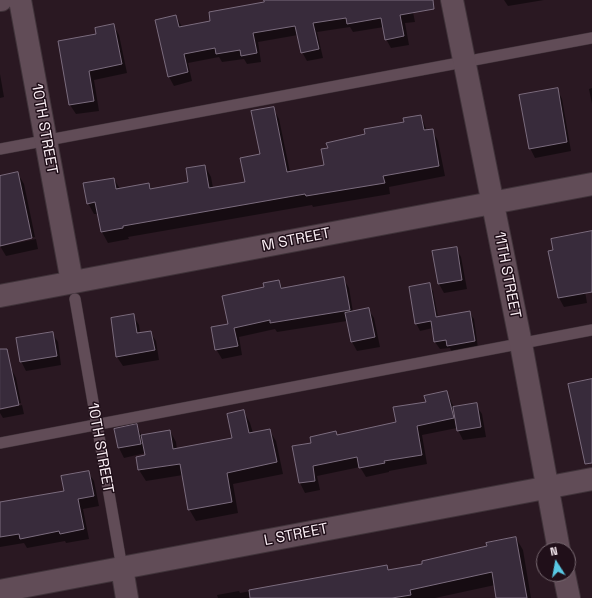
<!DOCTYPE html>
<style>
body{margin:0}
#map{position:relative;width:592px;height:598px;overflow:hidden;background:#2a1822;font-family:"Space Grotesk",sans-serif}
canvas{display:block}
.north{position:absolute;left:536px;top:542px;width:40px;height:40px;box-sizing:border-box;background:#200f19;border:1px solid #786971;border-radius:50%;rotate:349deg;font-size:11px;font-weight:700;line-height:16px;text-align:center;color:#fcf0f6}
.north::after{content:'';display:block;margin:auto;width:14px;height:18px;background:#59c8e4;clip-path:polygon(50% 0,100% 100%,50% 72%,0 100%)}
</style>
<div id="map">
<canvas width="592" height="598"></canvas>
<div class="north">N</div>
</div>
<script>
const c = document.querySelector('canvas').getContext('2d');
c.lineJoin = 'round';
function fillPath(path, color) {
  c.fillStyle = color;
  c.fill(path, 'evenodd');
}
function trace(path, color, width, dash) {
  c.strokeStyle = color;
  c.lineWidth = width;
  c.lineCap = dash ? 'butt' : 'round';
  c.setLineDash(dash || []);
  c.stroke(path);
}
function drawText(font, color, halo, rows, align = 'center') {
  c.font = font + ' "Space Grotesk",sans-serif';
  c.lineWidth = 3;
  c.setLineDash([]);
  c.textBaseline = 'middle';
  c.strokeStyle = halo;
  c.fillStyle = color;
  for (const [text, x, y, turn = 0] of rows) {
    c.save();
    c.translate(x, y);
    c.rotate((+turn || 0) * Math.PI / 180);
    c.textAlign = isNaN(turn) ? turn : align;
    if (halo) c.strokeText(text, 0, 0);
    c.fillText(text, 0, 0);
    c.restore();
  }
}
const shadow = new Path2D(`
 M277 0H416L412 7 415 22 405 23 409 45 391 48 386 39 384 27 353 32 350 27 317 32 323 58 307 61 302 52 298 35 258 42 261 62 247 64 244 59 222 62 219 57 188 63 192 81 174 86 169 77 176 16 182 27 212 21Z
 M504 0H544L508 6Z
 M114 26 119 35 127 73 94 80 99 111 76 114 70 105 60 42 97 35Z
 M0 74 4 97 0 98Z
 M592 88V104L589 89Z
 M557 89 562 99 571 151 535 158 530 148Z
 M273 108 279 119 290 172 325 166 366 135 421 116 427 131 432 130 438 141 445 176 389 187 390 194 313 207 312 205 128 237 129 239 108 243 102 232 99 214H94L88 203 114 179 120 189 149 184 152 189 190 183 205 166 211 177 213 188 246 182 261 155Z
 M18 174 24 184 35 237 2 244V246L36 239 38 249 6 256 0 246V177Z
 M592 232V290L585 291 587 303 564 307 559 298 549 251Z
 M456 248 461 257 467 289 444 293 439 284Z
 M343 278 349 288 353 312 368 309 374 318 380 347 357 351 352 342 347 321 277 332 275 329 239 337 242 355 222 359 216 349 229 325 265 288 279 281 283 289Z
 M429 284 433 291 438 317 469 312 474 319 478 348 452 353 450 348 440 349 435 342 433 328 420 331 416 323Z
 M133 315 139 325 140 333 150 332 156 341 159 360 123 366 117 357 112 319Z
 M52 333 58 342 61 365 26 371 21 361Z
 M11 368 16 378 21 403 0 408V371Z
 M447 392 454 408 476 405 482 414 486 437 463 440 457 428 422 435 427 464 389 471V472L366 477 360 467 317 476 320 490 305 493 300 483 294 447 312 444 335 432 337 436 397 423Z
 M22 405 24 414 3 418 0 413V410Z
 M244 412 250 423 253 433 269 430 276 441 283 474 233 484 238 513 196 521 189 509 183 475 146 481 139 470 137 457 146 456 145 453 124 458 119 448 115 430 136 425 142 436 170 431 176 442 177 450 233 439Z
 M88 472 94 481 99 506 83 509 89 539 66 543 65 541 27 548 24 543 0 547V503L65 491Z
 M516 538 523 550 531 598H497L495 585 435 598H218L217 595 239 591 240 593 387 566 389 571 424 565Z`);
const building = new Path2D(`
 M264 0H433L434 9 400 15 404 36 385 40 381 18 347 24 346 18 313 23 319 49 301 53 295 26 253 33 257 53 241 56 240 50 216 54 215 48 184 54 188 72 168 77 155 20 176 15 179 27 210 21 209 12 264 2Z
 M114 24 122 64 89 71 94 101 69 105 58 41 96 34 95 28Z
 M558 88 567 142 529 149 519 95Z
 M274 107 287 172 324 165 321 149 328 148 326 143 365 134 364 129 404 122 403 118 421 115 424 130 433 129 439 166 383 176 385 183 306 196 305 194 123 226V228L101 232 95 202 87 204 83 183 114 178 116 189 149 183 150 189 188 182 186 168 205 165 209 188 245 182 240 158 260 154 251 111Z
 M18 172 32 238 0 246V176Z
 M592 231V292L558 298 548 251 553 250 551 239Z
 M457 247 462 280 438 284 432 251Z
 M344 277 350 310 270 323V320L234 328 238 346 215 350 211 327 228 324 222 296 264 287 263 283 279 280 281 288Z
 M430 283 436 317 470 311 475 341 447 346 446 340 434 342 431 321 415 324 409 287Z
 M369 308 375 337 351 342 345 313Z
 M134 314 137 333 151 331 155 350 116 357 111 318Z
 M53 332 57 356 20 362 16 338Z
 M0 349H7L19 405 0 409Z
 M592 379V463L585 464 568 384Z
 M447 391 454 418 417 426 422 455 384 461 385 463 359 468 357 457 313 466 315 481 299 483 292 446 311 443 310 437 336 431 337 435 396 422 393 407 426 402 424 396Z
 M477 403 481 427 457 431 453 407Z
 M244 410 249 433 270 429 277 462 227 473 232 502 188 510 180 464 138 470 136 457 145 455 141 435 170 430 173 449 232 438 227 414Z
 M137 424 141 444 118 448 114 429Z
 M89 471 94 496 78 499 84 529 60 534 59 531 20 539 19 534 0 537V502L64 491 61 476Z
 M516 537 527 598H496L492 572 410 590 411 595 392 598H250L249 590 387 565 388 570 422 564V561L487 546 486 543Z`);
const service = new Path2D(`
 M0 149 592 38
 M75 299 122 568
 M0 443 592 330`);
const minor = new Path2D(`
 M0 0H1
 M20 0 72 282
 M452 0 521 344 559 550
 M0 296 592 184
 M122 568 127 598
 M564 574 569 598
 M0 591 592 479`);
const streetNames = [
 ["10TH STREET",44,129,80],
 ["M STREET",296,240,-11],
 ["11TH STREET",507,275,79],
 ["10TH STREET",100,448,80],
 ["L STREET",296,535,-11]
];
fillPath(shadow, '#0007');
fillPath(building, '#382b3b');
trace(building, '#7b6c7e', 1);
trace(service, '#40333a', 12);
trace(minor, '#40333a', 24);
trace(service, '#614c57', 11);
trace(minor, '#614c57', 22);
drawText('15px', '#fcf0f6', '#200f19', streetNames);
</script>
